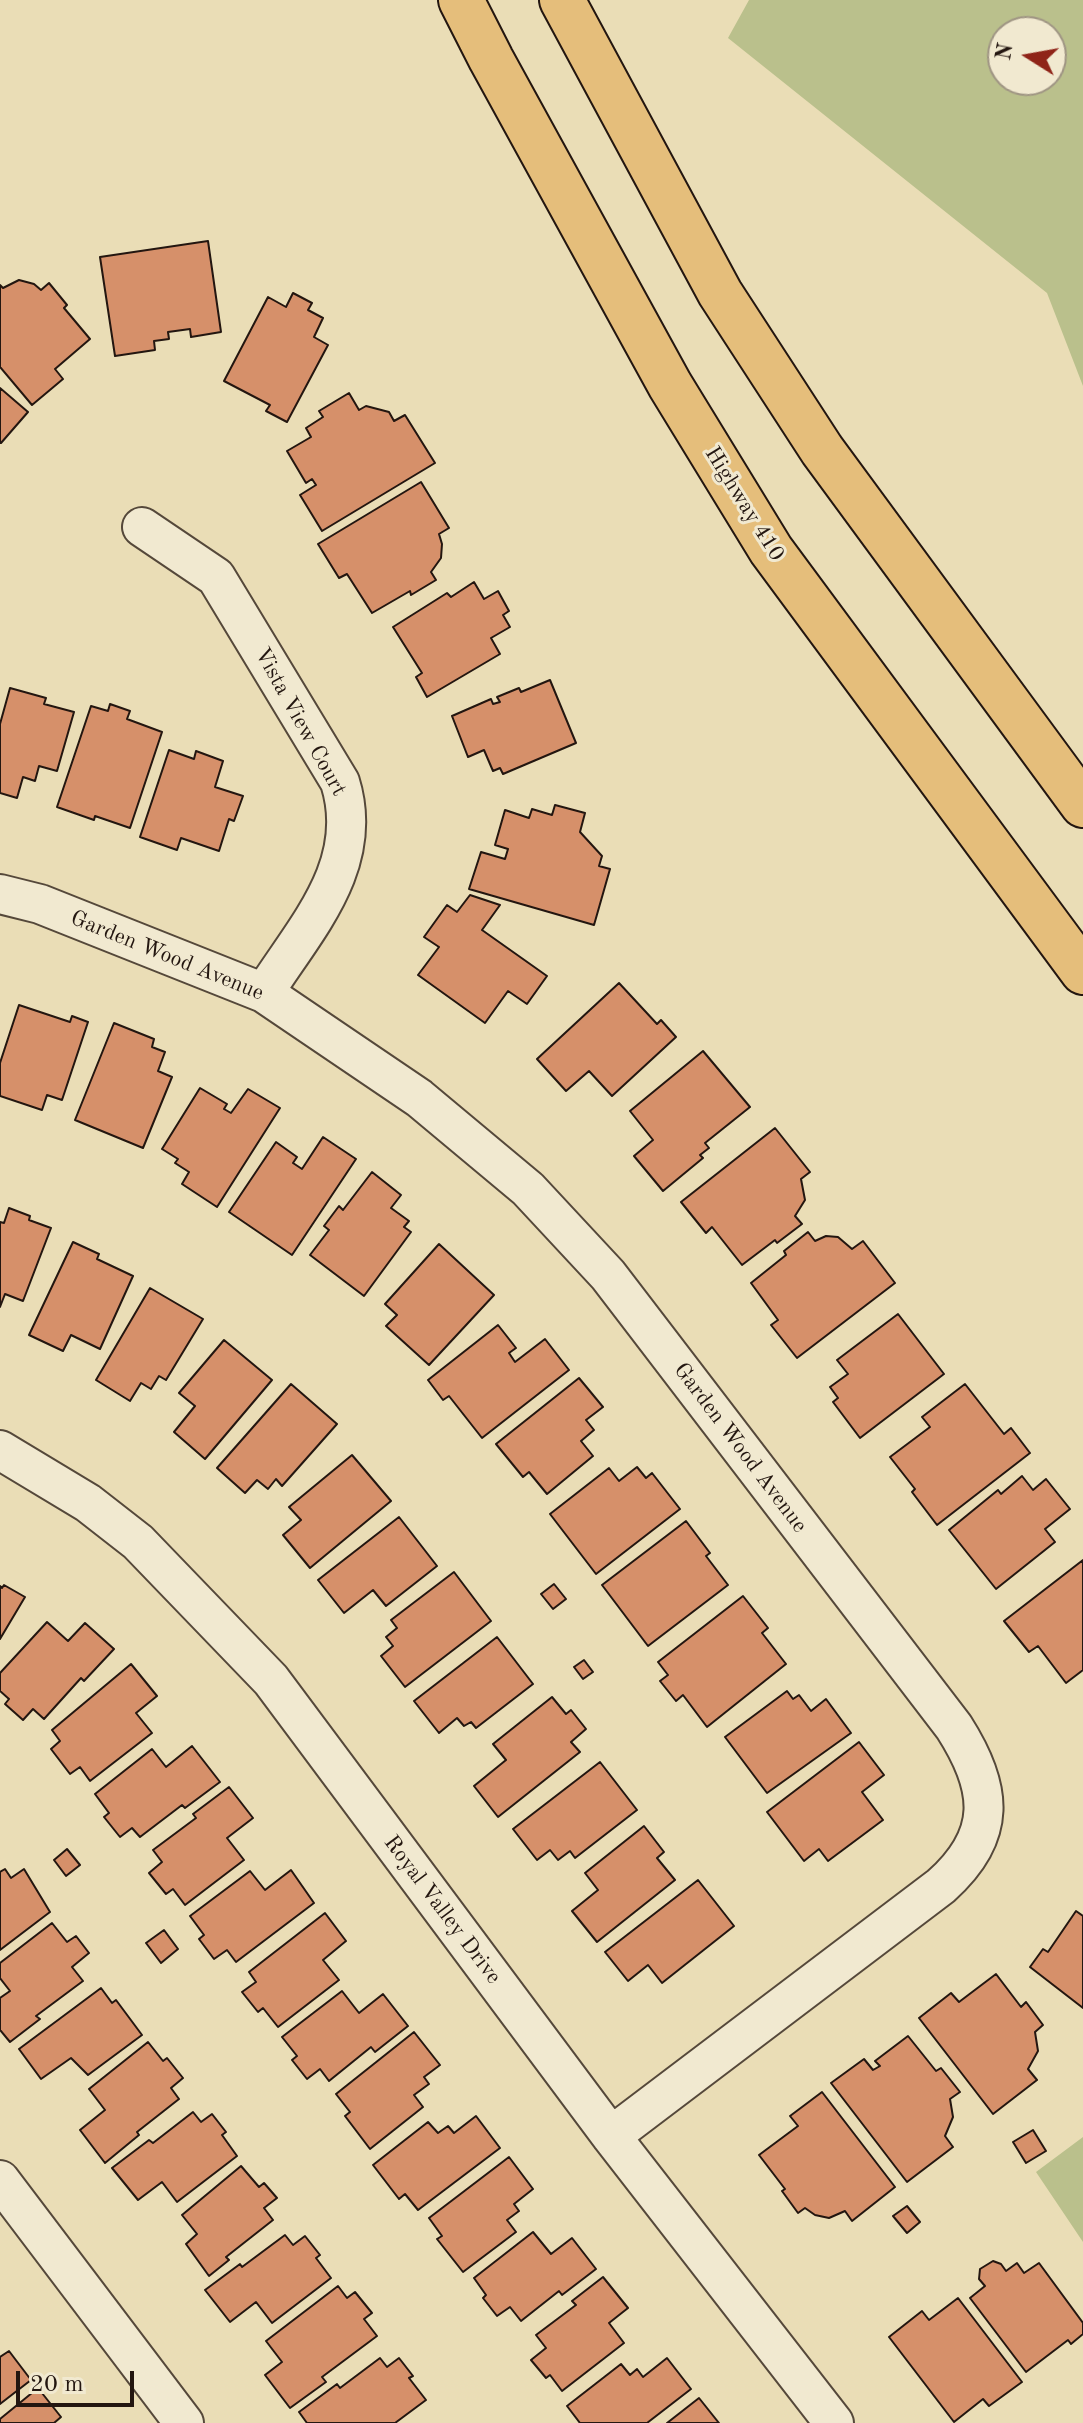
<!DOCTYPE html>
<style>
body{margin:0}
#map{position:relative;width:1083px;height:2423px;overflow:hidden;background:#eaddb6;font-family:"Old Standard TT",serif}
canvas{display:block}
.north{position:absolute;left:987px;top:16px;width:80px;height:80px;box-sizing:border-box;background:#f1e9d0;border:2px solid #9f9583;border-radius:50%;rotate:281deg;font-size:22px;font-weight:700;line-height:32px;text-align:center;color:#231610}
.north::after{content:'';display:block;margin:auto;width:28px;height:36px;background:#8f2418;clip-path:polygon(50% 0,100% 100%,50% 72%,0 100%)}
.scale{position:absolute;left:16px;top:2371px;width:118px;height:36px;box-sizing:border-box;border:4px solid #231610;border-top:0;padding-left:10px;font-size:24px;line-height:28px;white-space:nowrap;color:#231610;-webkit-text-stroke:6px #f1e9d0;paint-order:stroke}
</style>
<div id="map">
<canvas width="1083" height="2423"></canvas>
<div class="north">N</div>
<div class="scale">20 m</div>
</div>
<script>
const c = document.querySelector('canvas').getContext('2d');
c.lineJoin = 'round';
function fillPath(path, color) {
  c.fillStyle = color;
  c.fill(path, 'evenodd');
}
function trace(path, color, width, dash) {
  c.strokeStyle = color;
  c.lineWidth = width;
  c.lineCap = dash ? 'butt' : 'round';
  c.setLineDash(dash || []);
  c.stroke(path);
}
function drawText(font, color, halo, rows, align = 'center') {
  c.font = font + ' "Old Standard TT",serif';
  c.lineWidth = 6;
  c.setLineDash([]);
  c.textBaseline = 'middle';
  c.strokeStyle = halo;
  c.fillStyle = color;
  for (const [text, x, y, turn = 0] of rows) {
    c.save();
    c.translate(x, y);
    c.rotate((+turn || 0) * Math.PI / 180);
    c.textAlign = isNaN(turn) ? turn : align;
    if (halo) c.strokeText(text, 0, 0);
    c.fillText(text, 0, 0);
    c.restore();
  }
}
const green = new Path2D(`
 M749 0H1083V386L1047 293 728 38ZM1051 32V80H1003V32Z
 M1083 2137V2242L1036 2172Z`);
const building = new Path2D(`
 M208 241 221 332 191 337 190 329 168 332 169 339 154 341 155 350 115 356 100 257Z
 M19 280 34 284 41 290 49 283 67 305 64 308 90 339 55 369 63 379 32 405 0 367V285L3 288Z
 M293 293 312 303 308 310 323 318 314 337 328 345 287 422 266 411 270 405 224 381 268 297 286 307Z
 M0 388 28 412 1 443H0Z
 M349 393 359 410 366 406 389 412 394 421 405 415 435 463 322 531 300 495 316 485 312 479 306 483 287 451 311 437 306 428 323 417 319 411Z
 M421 482 449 528 439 534 442 544 441 558 431 572 436 580 411 595 410 591 372 613 347 574 339 578 318 544Z
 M474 582 484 599 498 591 509 611 503 615 510 627 491 638 500 654 427 697 416 677 422 673 393 627 447 593 451 597Z
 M550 680 576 743 503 774 500 768 493 771 484 750 468 757 452 716 491 699 493 704 500 702 497 697 519 688 521 692Z
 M10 688 46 698 44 704 74 712 57 771 39 766 35 781 23 777 17 798 0 793V724Z
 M110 704 130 711 127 719 162 732 130 828 95 816 94 820 57 807 91 706 108 711Z
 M169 750 194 759 196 751 223 761 215 787 243 796 234 821 229 819 219 851 181 838 177 850 140 837Z
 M555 805 585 813 580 832 602 856 599 866 610 869 594 925 469 889 481 852 505 859 508 849 495 845 505 810 529 818 532 809 552 815Z
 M470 895 500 905 482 930 547 976 527 1004 508 991 485 1023 418 975 439 947 424 937 447 905 457 912Z
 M619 983 657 1024 661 1020 676 1037 612 1096 589 1071 566 1091 537 1059Z
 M19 1005 70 1022 72 1016 88 1022 62 1100 47 1095 42 1110 0 1096V1063Z
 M114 1023 154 1039 152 1047 165 1052 158 1071 172 1077 143 1148 75 1120Z
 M703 1051 750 1107 705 1143 709 1148 700 1155 703 1158 663 1191 634 1156 653 1140 630 1111Z
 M200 1088 227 1104 224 1109 231 1113 248 1089 280 1108 217 1207 182 1184 189 1172 175 1163 178 1159 162 1149Z
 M775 1128 810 1172 801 1179 805 1200 795 1216 802 1224 777 1243 775 1240 742 1265 712 1227 706 1233 681 1202Z
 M323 1137 356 1159 292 1255 229 1212 276 1142 297 1157 293 1163 302 1169Z
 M372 1172 401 1195 391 1208 409 1221 404 1227 411 1232 364 1296 310 1255 329 1230 324 1226 339 1206 343 1210Z
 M9 1208 30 1216 29 1220 51 1228 23 1301 5 1294 0 1307V1222L4 1223Z
 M808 1232 815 1241 826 1236 838 1237 852 1249 863 1241 895 1283 797 1358 771 1325 778 1320 751 1283 786 1255 784 1251Z
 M73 1242 99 1254 97 1259 133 1276 100 1349 71 1335 63 1351 29 1335Z
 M439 1244 494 1295 429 1365 386 1326 397 1315 385 1304Z
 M150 1288 203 1319 166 1380 159 1376 151 1389 141 1383 130 1401 96 1380Z
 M898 1314 944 1374 860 1438 833 1402 838 1398 830 1387 848 1374 837 1360Z
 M498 1325 516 1348 509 1353 515 1362 545 1339 569 1370 482 1438 449 1396 443 1400 428 1380Z
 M224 1340 272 1380 205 1459 174 1432 195 1406 179 1393Z
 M579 1378 603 1407 586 1420 594 1430 581 1441 593 1456 547 1494 529 1472 523 1477 496 1444Z
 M291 1384 337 1424 282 1486 276 1479 268 1489 257 1480 245 1493 217 1468Z
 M965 1384 1004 1434 1011 1428 1030 1453 937 1525 912 1492 915 1489 890 1457 930 1427 922 1417Z
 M352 1455 391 1501 310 1568 283 1535 301 1520 289 1507Z
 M637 1467 646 1478 652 1473 680 1509 596 1574 550 1514 609 1468 619 1481Z
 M1022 1476 1033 1490 1046 1479 1070 1509 1045 1529 1055 1542 996 1589 949 1530 998 1490 1001 1494Z
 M399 1517 437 1566 386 1606 373 1590 344 1613 318 1580Z
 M686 1521 710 1553 706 1556 728 1585 648 1646 602 1585Z
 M1083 1560V1670L1066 1683 1038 1646 1029 1652 1004 1621Z
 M454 1572 491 1621 405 1687 381 1656 393 1646 386 1637 397 1628 391 1620Z
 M554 1584 566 1599 553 1609 541 1594Z
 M4 1585 25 1597 0 1639V1586L2 1588Z
 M743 1596 768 1628 762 1633 786 1664 707 1727 683 1695 676 1701 660 1681 668 1675 658 1662Z
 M47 1622 68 1641 85 1623 114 1649 84 1681 81 1678 44 1719 33 1709 23 1720 5 1704 9 1699 0 1691V1673Z
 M497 1637 533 1684 476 1728 471 1722 464 1726 457 1718 439 1733 414 1701Z
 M584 1660 593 1672 583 1679 574 1667Z
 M131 1664 157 1696 136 1713 152 1733 90 1781 80 1767 70 1774 51 1749 60 1741 52 1730Z
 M787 1691 793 1699 799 1695 811 1711 826 1699 851 1733 767 1793 725 1737Z
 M552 1697 566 1714 571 1710 586 1729 571 1742 580 1752 498 1817 474 1786 506 1760 493 1744Z
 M859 1742 884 1775 862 1792 883 1820 828 1861 819 1849 804 1861 767 1812Z
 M192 1746 220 1782 185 1808 182 1805 140 1837 132 1828 120 1837 104 1817 109 1813 95 1794 152 1749 166 1767Z
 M600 1762 637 1810 575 1858 570 1851 558 1860 550 1850 537 1860 513 1829Z
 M229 1787 253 1818 227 1838 244 1860 185 1905 173 1889 166 1894 149 1873 162 1862 153 1850 196 1818 193 1814Z
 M644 1826 664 1852 657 1858 675 1880 597 1942 572 1911 598 1890 585 1873Z
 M67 1849 80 1865 66 1876 54 1860Z
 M5 1869 11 1878 24 1869 50 1912 0 1950V1872Z
 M291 1870 314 1903 236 1962 227 1950 214 1959 199 1939 204 1935 190 1916 250 1871 265 1890Z
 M698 1880 734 1926 662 1983 648 1965 628 1981 605 1952Z
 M1076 1911 1083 1916V2008L1030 1967 1043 1949 1048 1952Z
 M325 1913 346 1941 323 1960 339 1980 278 2027 263 2008 258 2012 242 1992 256 1982 249 1972Z
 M52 1923 67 1942 76 1936 89 1953 72 1967 83 1981 36 2016 40 2019 10 2042 0 2030V1998L10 1991 0 1978V1963Z
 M164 1930 178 1949 161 1963 146 1943Z
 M996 1974 1021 2007 1026 2002 1043 2025 1035 2032 1038 2051 1028 2069 1037 2080 993 2114 919 2018 951 1993 959 2002Z
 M101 1988 112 2003 116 2000 142 2035 88 2075 71 2058 41 2079 19 2049Z
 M342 1991 359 2013 383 1994 408 2026 375 2052 371 2047 329 2081 320 2069 307 2079 292 2060 297 2056 282 2037Z
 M414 2032 440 2065 424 2077 429 2084 414 2095 423 2107 370 2149 345 2116 350 2112 336 2094Z
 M908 2036 936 2071 941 2068 960 2092 950 2099 953 2117 945 2136 953 2147 907 2182 831 2083 864 2059 873 2070 880 2066 875 2061Z
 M148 2042 163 2061 167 2058 183 2078 171 2088 179 2099 137 2132 139 2135 105 2163 80 2130 105 2110 89 2089Z
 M822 2092 895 2187 852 2221 845 2211 829 2218 815 2215 805 2208 798 2213 782 2191 785 2189 759 2155 798 2126 790 2116Z
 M193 2112 201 2122 212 2114 226 2132 222 2135 237 2156 177 2202 162 2182 138 2200 112 2168 149 2140 153 2143Z
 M476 2116 500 2148 418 2210 405 2194 399 2199 373 2165 428 2122 438 2133 448 2126 454 2133Z
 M1033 2130 1046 2151 1026 2163 1013 2142Z
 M509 2157 533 2189 514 2204 519 2211 507 2220 516 2232 463 2272 437 2239 442 2236 429 2218Z
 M241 2166 259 2187 264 2183 277 2198 264 2208 273 2220 226 2257 229 2260 209 2276 186 2244 197 2234 182 2215Z
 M907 2206 920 2222 907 2233 893 2216Z
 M533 2232 551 2254 572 2238 596 2269 562 2295 559 2291 521 2321 510 2307 497 2316 483 2298 486 2295 474 2278Z
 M285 2235 293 2245 305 2236 320 2255 316 2258 331 2278 272 2323 256 2302 230 2322 205 2290 240 2264 242 2267Z
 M993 2261 1001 2264 1006 2271 1017 2263 1024 2273 1039 2263 1083 2323V2334L1071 2344 1068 2340 1026 2372 970 2298 985 2286 979 2279 980 2269Z
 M603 2277 628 2308 609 2323 624 2343 562 2391 550 2375 546 2378 531 2360 546 2348 536 2335 576 2305 572 2301Z
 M338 2286 347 2298 355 2292 372 2313 364 2319 377 2336 322 2377 326 2382 290 2408 265 2375 282 2362 266 2341Z
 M958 2298 1022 2382 989 2406 983 2399 954 2422 889 2337 922 2311 929 2320Z
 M9 2351 31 2380 0 2404V2357Z
 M380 2358 387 2367 399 2358 413 2376 409 2378 426 2400 395 2423H307L299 2412 337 2384 340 2388Z
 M667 2358 691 2389 647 2423H580L567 2406 621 2364 630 2375 637 2369 643 2377Z
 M38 2388 61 2417 54 2423H0V2419Z
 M699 2398 719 2423H667Z`);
const street = new Path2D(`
 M142 527 216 577 340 782C366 865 306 927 264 993
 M0 894 40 904 264 993 419 1098 528 1189 608 1275 954 1727C993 1788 998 1835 941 1886L611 2136
 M0 1450 88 1503 138 1542 271 1680 611 2136 834 2423
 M0 2180 184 2423`);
const highway = new Path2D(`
 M461 0 491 59 670 385 771 550 1083 972
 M562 0 720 293 822 450 1083 805`);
const streetNames = [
 ["Highway 410",744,504,58],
 ["Vista View Court",300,722,61],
 ["Garden Wood Avenue",167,956,22],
 ["Garden Wood Avenue",740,1448,53],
 ["Royal Valley Drive",442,1910,53]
];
fillPath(green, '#bac08c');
fillPath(building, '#d6906a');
trace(building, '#231610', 2);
trace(street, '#55483a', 42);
trace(highway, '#231610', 48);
trace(street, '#f1e9d0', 38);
trace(highway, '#e5be7b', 44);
drawText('22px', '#231610', '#f1e9d0', streetNames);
</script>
